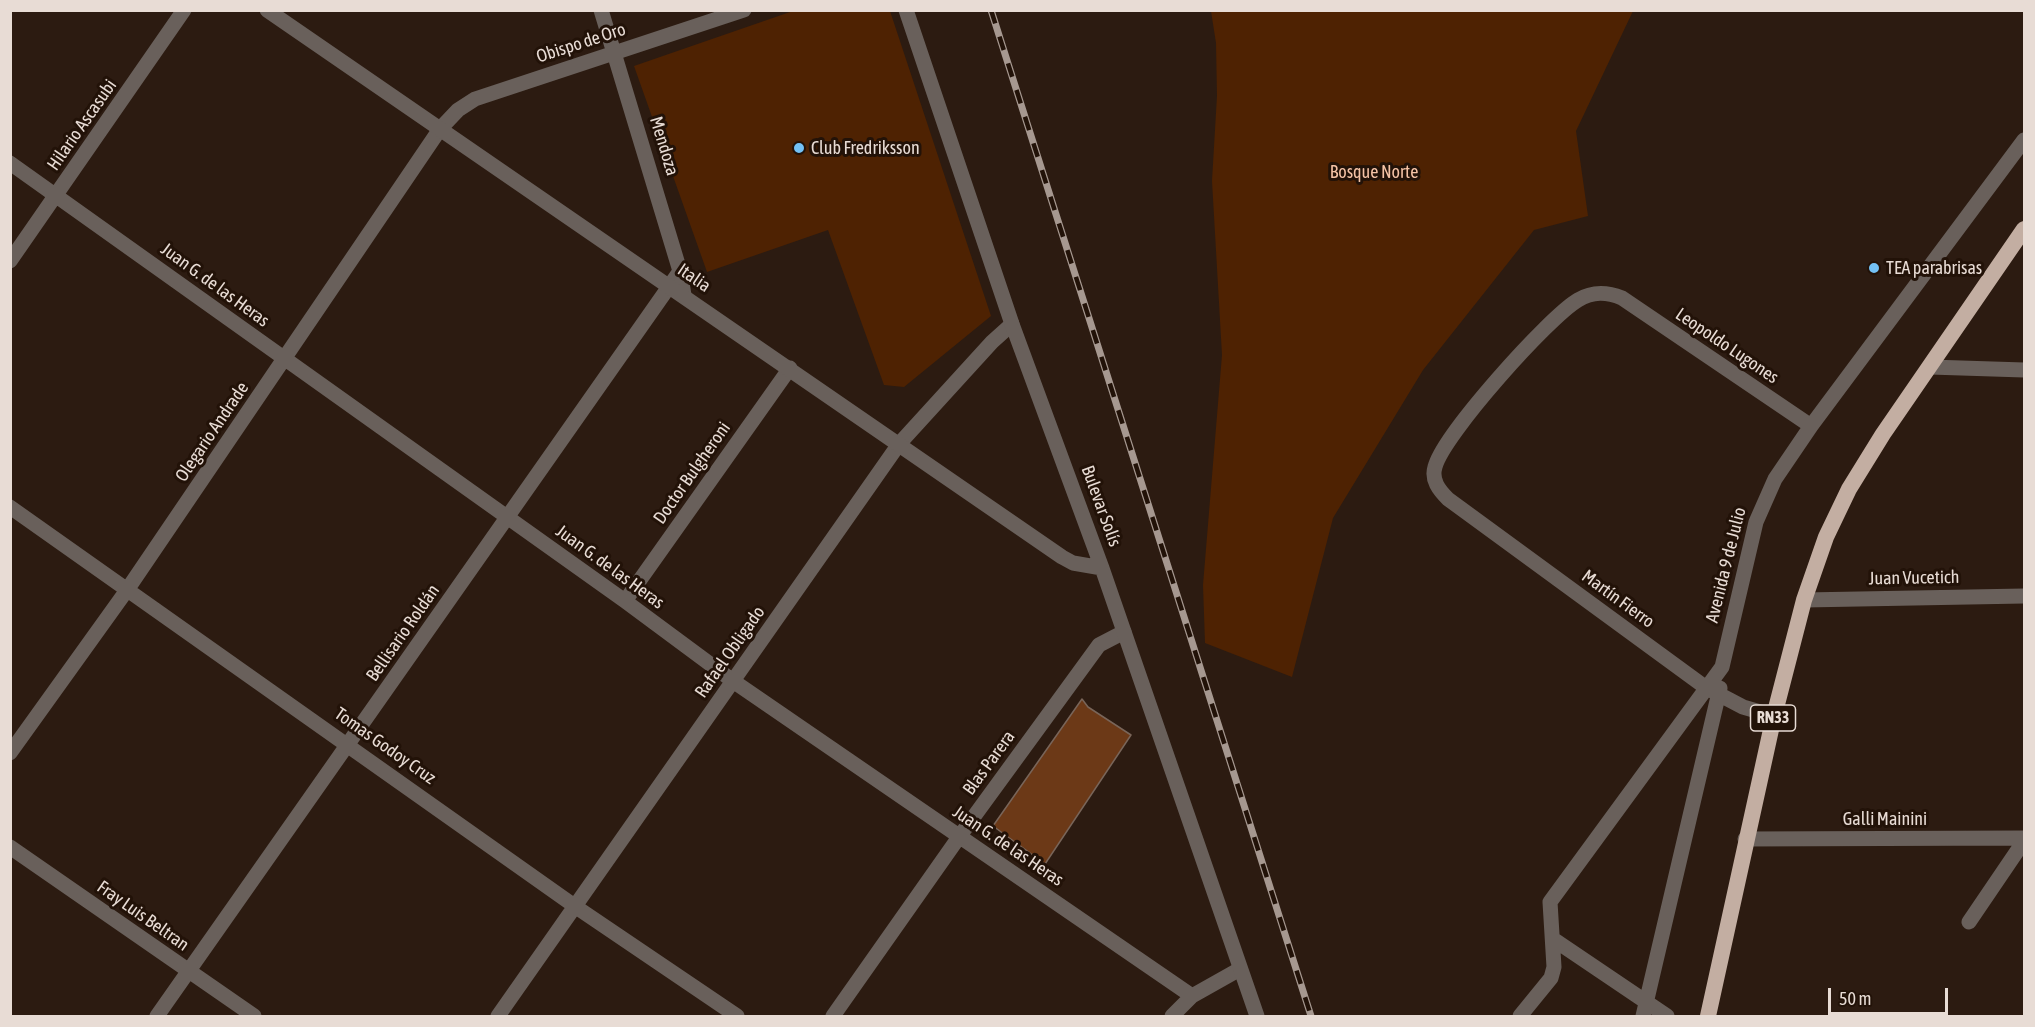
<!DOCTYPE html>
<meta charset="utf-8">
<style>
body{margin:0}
#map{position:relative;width:2035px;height:1027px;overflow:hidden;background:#2c1b11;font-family:"Asap Condensed",sans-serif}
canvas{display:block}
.frame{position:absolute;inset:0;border:12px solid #e8dcd5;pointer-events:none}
.scale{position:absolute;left:1828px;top:988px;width:120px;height:27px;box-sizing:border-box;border:3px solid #e8dcd5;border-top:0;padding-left:8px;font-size:18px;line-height:21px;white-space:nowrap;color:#e8dcd5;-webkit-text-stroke:4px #221208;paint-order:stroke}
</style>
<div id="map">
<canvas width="2035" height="1027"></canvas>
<div class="frame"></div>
<div class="scale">50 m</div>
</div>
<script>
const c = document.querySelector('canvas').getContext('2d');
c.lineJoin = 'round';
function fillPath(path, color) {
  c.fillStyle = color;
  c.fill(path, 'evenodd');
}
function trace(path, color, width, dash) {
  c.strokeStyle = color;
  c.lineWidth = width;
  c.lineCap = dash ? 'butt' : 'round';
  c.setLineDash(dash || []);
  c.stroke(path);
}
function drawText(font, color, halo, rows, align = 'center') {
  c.font = font + ' "Asap Condensed",sans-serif';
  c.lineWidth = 6;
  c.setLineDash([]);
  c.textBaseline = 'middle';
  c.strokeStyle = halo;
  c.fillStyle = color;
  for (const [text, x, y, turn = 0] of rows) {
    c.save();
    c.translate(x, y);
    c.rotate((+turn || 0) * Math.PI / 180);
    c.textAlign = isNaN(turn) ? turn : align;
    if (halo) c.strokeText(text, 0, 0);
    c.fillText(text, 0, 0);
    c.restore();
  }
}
const green = new Path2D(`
 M793 11H890L991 316 904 387 884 385 828 230 707 272 634 66Z
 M1211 11H1633L1576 131 1588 216 1534 230 1423 370 1333 518 1292 677 1205 643 1203 585 1222 355 1212 181 1217 96 1216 43Z`);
const building = new Path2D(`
 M1082 699 1088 707 1131 735 1045 864 993 826Z`);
const minor = new Path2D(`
 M601 10 680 271 684 295
 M10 163 625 601 733 681 1192 996
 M10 261 184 10
 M1930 367 2024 370
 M10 507 576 907 737 1016
 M1804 600 2024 596
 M625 601 790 368
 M1774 716 1743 707 1705 687 1448 499C1439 490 1431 480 1435 467 1443 435 1549 317 1578 300 1593 291 1607 292 1622 298L1811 426
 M10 753 127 590 440 129 458 110 475 99 744 10
 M1745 839 2024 838
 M10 847 254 1016
 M1969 922 2024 841
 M1553 939 1667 1016
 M157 1016 680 271
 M498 1016 899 444 992 342 1012 324
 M833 1016 959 837 1099 645 1124 632
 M1172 1016 1192 996 1240 969
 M1520 1016 1551 978 1554 967 1550 902 1722 667 1756 522 1775 479 1811 426 2024 140
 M1643 1016 1720 688`);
const tertiary = new Path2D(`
 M267 10 1062 557 1073 563 1102 568
 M906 10 1012 324 1102 568 1257 1016`);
const trunk = new Path2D(`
 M1708 1016 1774 716 1804 600 1826 537 1849 489 1883 434 2024 229`);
const rail = new Path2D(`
 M991 10 1311 1016`);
const markers = [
 [799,148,6,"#73c1f5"],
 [1874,268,6,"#73c1f5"]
];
const shields = [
 [1773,718,45]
];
const shieldNames = [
 ["RN33",1773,718]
];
const streetNames = [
 ["Obispo de Oro",581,43,-18],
 ["Hilario Ascasubi",82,125,-55],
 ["Mendoza",664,146,73],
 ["Italia",694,278,34],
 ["Juan G. de las Heras",215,285,36],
 ["Leopoldo Lugones",1727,346,34],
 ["Olegario Andrade",212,432,-56],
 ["Doctor Bulgheroni",692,473,-55],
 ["Bulevar Solís",1101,506,70],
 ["Avenida 9 de Julio",1726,565,-76],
 ["Juan G. de las Heras",610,567,36],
 ["Juan Vucetich",1914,578,-1],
 ["Martín Fierro",1618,599,36],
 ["Bellisario Roldán",403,633,-55],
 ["Rafael Obligado",730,652,-55],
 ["Tomas Godoy Cruz",385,746,35],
 ["Blas Parera",989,763,-54],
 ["Galli Mainini",1885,819],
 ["Juan G. de las Heras",1008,846,34],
 ["Fray Luis Beltran",143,916,35]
];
const poiNames = [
 ["Club Fredriksson",811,148],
 ["TEA parabrisas",1886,268]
];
const parkNames = [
 ["Bosque Norte",1374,172]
];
fillPath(green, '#4e2202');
fillPath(building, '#6c3917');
trace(building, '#796559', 1.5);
trace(minor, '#69605b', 15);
trace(tertiary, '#69605b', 15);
trace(trunk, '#c3aea2', 16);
trace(rail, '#a69890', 7);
trace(rail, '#221208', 4.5, [14]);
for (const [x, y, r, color] of markers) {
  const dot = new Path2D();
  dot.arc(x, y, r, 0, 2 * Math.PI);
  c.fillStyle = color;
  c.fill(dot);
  trace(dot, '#221208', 2);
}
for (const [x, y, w] of shields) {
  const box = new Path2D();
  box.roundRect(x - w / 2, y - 13, w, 26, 4.5);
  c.fillStyle = '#221208';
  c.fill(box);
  trace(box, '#e8dcd5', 1.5);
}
drawText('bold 16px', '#e8dcd5', null, shieldNames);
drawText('18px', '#e8dcd5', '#221208', streetNames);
drawText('18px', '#e8dcd5', '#221208', poiNames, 'left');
drawText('18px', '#f4c2a5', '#221208', parkNames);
</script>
